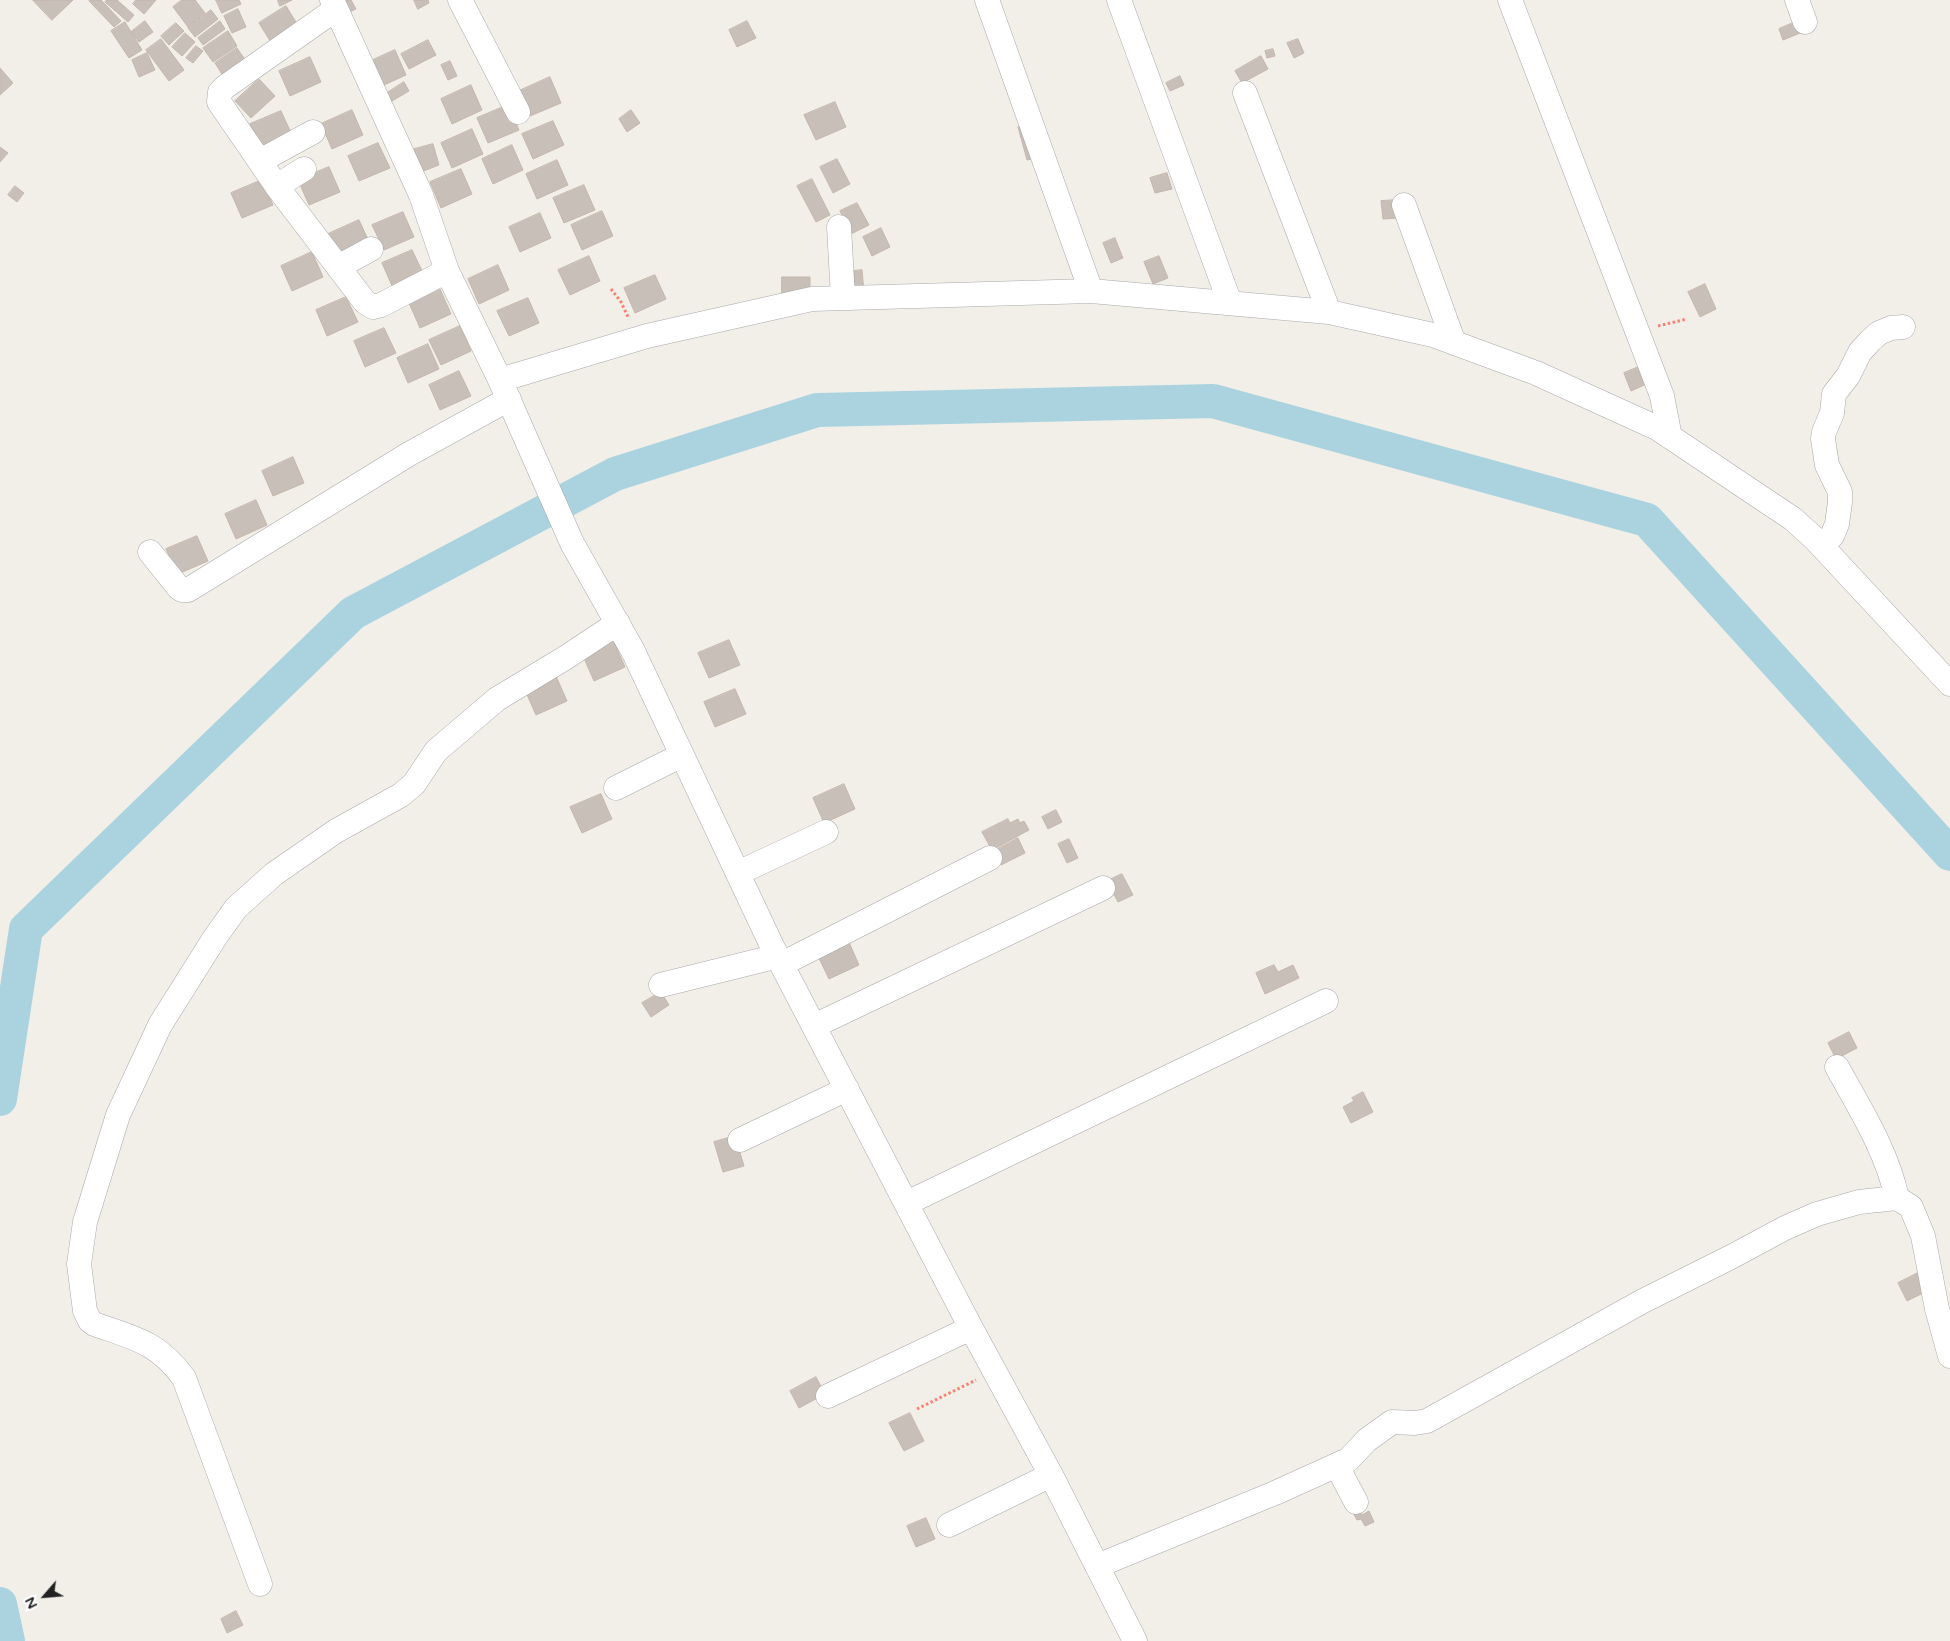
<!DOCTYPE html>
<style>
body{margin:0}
#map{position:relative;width:1950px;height:1641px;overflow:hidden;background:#f2efe9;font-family:"Varela Round",sans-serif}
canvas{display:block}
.north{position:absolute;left:20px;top:1571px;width:50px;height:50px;-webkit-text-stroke:4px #fff;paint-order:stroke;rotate:243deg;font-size:14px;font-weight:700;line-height:20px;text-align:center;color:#222}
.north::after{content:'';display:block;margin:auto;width:18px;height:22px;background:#222;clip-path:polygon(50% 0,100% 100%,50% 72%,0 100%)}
</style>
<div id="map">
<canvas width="1950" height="1641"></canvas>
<div class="north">N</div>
</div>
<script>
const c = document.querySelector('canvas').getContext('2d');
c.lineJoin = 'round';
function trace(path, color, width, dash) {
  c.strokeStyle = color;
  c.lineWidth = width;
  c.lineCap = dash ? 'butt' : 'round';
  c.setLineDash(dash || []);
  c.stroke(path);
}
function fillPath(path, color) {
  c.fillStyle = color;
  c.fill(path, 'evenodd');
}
const river = new Path2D(`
 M0 1099 26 929 353 613 615 474 817 410 1213 401 1647 520 1950 854
 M0 1604 8 1641`);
const building = new Path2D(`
 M33 0H73L52 20Z
 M91 0H101L121 21 114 27 89 1Z
 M107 0H117L134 15 128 22 105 2Z
 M136 0H156L144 14 133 4Z
 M182 0H195L205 13 188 27 173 7Z
 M216 0H239L241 4 222 13Z
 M278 0H292L280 6Z
 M333 0H351L356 9 341 16Z
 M414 0H428L429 3 418 9Z
 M286 6 299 27 272 44 259 23Z
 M238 9 246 27 232 33 224 16Z
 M211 10 218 19 195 37 188 28Z
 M1800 20 1805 31 1783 40 1779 29Z
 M145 21 153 32 139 42 131 32Z
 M220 21 225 29 203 45 198 38Z
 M747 21 756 38 737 47 729 30Z
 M125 22 142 50 129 58 111 31Z
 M176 23 184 31 169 45 161 36Z
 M228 31 237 46 213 62 203 48Z
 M185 33 195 42 182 56 172 47Z
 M161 39 184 70 169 81 146 50Z
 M1298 39 1304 53 1294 58 1287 43Z
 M428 40 436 55 409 69 401 54Z
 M196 46 203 51 193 63 186 58Z
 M237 48 250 67 227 82 215 63Z
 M1273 49 1275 56 1267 58 1265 51Z
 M395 50 406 75 375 89 364 64Z
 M147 53 155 70 139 77 132 60Z
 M1261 56 1268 69 1242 83 1235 71Z
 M310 57 321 82 290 96 279 71Z
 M450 61 457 76 448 80 441 65Z
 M0 68 13 83 0 95Z
 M1180 76 1184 85 1170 91 1166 83Z
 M550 77 561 103 530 116 519 91Z
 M259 79 275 96 251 118 235 101Z
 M404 82 409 91 392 101 387 93Z
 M471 85 482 110 452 124 441 99Z
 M835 102 846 127 816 140 804 115Z
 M508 105 519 130 488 143 477 118Z
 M352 110 363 135 332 149 321 124Z
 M631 110 640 123 627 132 619 119Z
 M281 111 292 135 262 149 250 124Z
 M553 121 564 145 533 159 522 134Z
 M1028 124 1037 158 1027 160 1018 127Z
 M472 129 483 154 452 168 441 143Z
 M378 143 390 168 359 181 348 156Z
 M433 144 439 165 421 172 411 150Z
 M512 145 523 170 493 184 482 159Z
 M0 147 8 153 0 162Z
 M837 159 850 184 833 193 820 167Z
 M557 160 568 185 537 199 526 174Z
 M329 167 340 192 309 205 298 180Z
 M461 169 472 194 441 208 430 182Z
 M1167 173 1172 189 1155 193 1150 178Z
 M812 179 830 215 816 222 797 186Z
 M262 180 273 205 242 218 231 193Z
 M584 185 595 210 564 223 553 198Z
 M15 186 24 193 17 202 8 195Z
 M1398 200 1399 218 1383 219 1381 201Z
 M857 203 869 225 851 234 840 211Z
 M602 211 613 236 582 250 571 225Z
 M403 212 414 237 384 250 372 225Z
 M540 213 551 238 520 252 509 227Z
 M359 220 371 246 340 259 328 234Z
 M881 228 890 247 872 256 863 237Z
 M1115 238 1123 258 1111 263 1103 243Z
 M412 250 424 275 393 288 382 263Z
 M312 252 323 277 292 291 281 266Z
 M589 256 600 281 570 295 558 270Z
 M1159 256 1168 278 1153 284 1144 262Z
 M498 265 509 290 479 304 468 279Z
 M862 270 864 292 848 294 846 272Z
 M655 275 666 299 635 313 624 288Z
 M782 277H810V296H782Z
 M1705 284 1716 309 1700 317 1688 292Z
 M440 289 451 314 420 328 409 303Z
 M346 297 358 322 327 336 316 310Z
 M528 298 539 323 509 336 497 311Z
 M460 326 471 351 441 365 429 340Z
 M384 328 396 353 365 367 354 341Z
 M428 344 439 369 408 383 397 358Z
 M1646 364 1653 381 1631 391 1624 373Z
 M459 371 471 396 440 410 429 385Z
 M293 457 304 483 273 496 262 471Z
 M256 500 267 525 236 539 225 514Z
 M197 536 208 561 178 574 166 549Z
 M729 640 740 665 709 678 698 653Z
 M614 642 625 667 594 681 583 656Z
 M556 676 567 701 536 715 525 690Z
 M735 689 746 714 715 727 704 702Z
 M844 784 855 809 824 823 813 798Z
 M601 794 612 819 582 833 570 807Z
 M1056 810 1062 822 1048 829 1042 817Z
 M1008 819 1010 823 1018 819 1020 823 1024 821 1029 830 992 850 982 832Z
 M1018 838 1025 853 1001 865 994 851Z
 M1069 839 1078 858 1067 863 1058 844Z
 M1122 874 1133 895 1118 902 1107 881Z
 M848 940 859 965 829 979 817 954Z
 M1274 965 1278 972 1293 965 1299 978 1265 994 1256 973Z
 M661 992 669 1005 651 1017 642 1003Z
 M1849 1032 1857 1048 1836 1059 1828 1043Z
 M1363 1092 1373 1112 1351 1123 1343 1107 1354 1101 1352 1098Z
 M735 1136 744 1166 723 1172 714 1142Z
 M1918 1273 1927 1291 1907 1301 1898 1283Z
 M816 1377 825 1394 799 1408 790 1391Z
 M910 1413 924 1441 904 1451 889 1423Z
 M1358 1508 1362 1515 1369 1511 1374 1522 1365 1526 1361 1519 1357 1520 1352 1511Z
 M926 1518 935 1539 916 1547 907 1526Z
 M236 1611 243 1625 227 1633 221 1619Z`);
const path = new Path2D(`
 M611 289 621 302 629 319
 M1658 326 1687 319
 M917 1409 976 1380`);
const minor = new Path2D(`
 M332 0 421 195 447 271 500 380 572 543 633 651 772 946 971 1328 1051 1475 1135 1641
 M460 0 518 112
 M987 0 1091 291
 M1119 0 1230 303
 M1510 0 1662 396 1670 437
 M1797 0 1805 22
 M336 9 225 87 220 92 219 102 278 188 365 302 373 307 381 305 447 271
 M1245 93 1329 312
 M260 161 313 132
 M277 186 304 169
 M1404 205 1454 343
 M839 227 843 298
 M338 267 371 249
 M500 380 647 336 812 299 1091 291 1329 312 1433 335 1536 373 1657 428 1793 519 1815 539 1950 684
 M1821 545 1832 536 1837 524 1840 502V492L1827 465 1823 439 1824 432 1832 413 1834 394 1848 376 1860 352 1870 341 1879 333 1891 328 1903 327
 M150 552 179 588 182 590H188L409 454 509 399
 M616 788 682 755
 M738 873 826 832
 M782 964 990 858
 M661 985 778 956
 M814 1026 1103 888
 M1837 1067C1860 1109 1887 1151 1897 1198
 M740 1140 847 1089
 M907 1203 1326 1001
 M828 1396 971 1328
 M1337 1466 1356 1502
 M949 1525 1051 1475
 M1097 1566 1275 1493 1348 1460 1367 1440 1392 1422 1415 1423 1427 1421 1643 1301 1731 1257 1785 1228 1817 1214 1859 1202 1897 1198 1911 1207 1923 1236 1937 1309 1950 1356
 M260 1584 184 1378C158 1342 134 1338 94 1324L90 1321 85 1311 79 1264 85 1222 118 1115 160 1025 214 939 236 908 274 874 336 831 401 795 414 784 436 751 497 699 565 658 618 623`);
trace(river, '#aad3df', 34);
fillPath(building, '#c7bfb8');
trace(building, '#c4b6ab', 1);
trace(minor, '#a9a9a9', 25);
trace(path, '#fa8072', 3, [2.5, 2.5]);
trace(minor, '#fff', 24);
</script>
